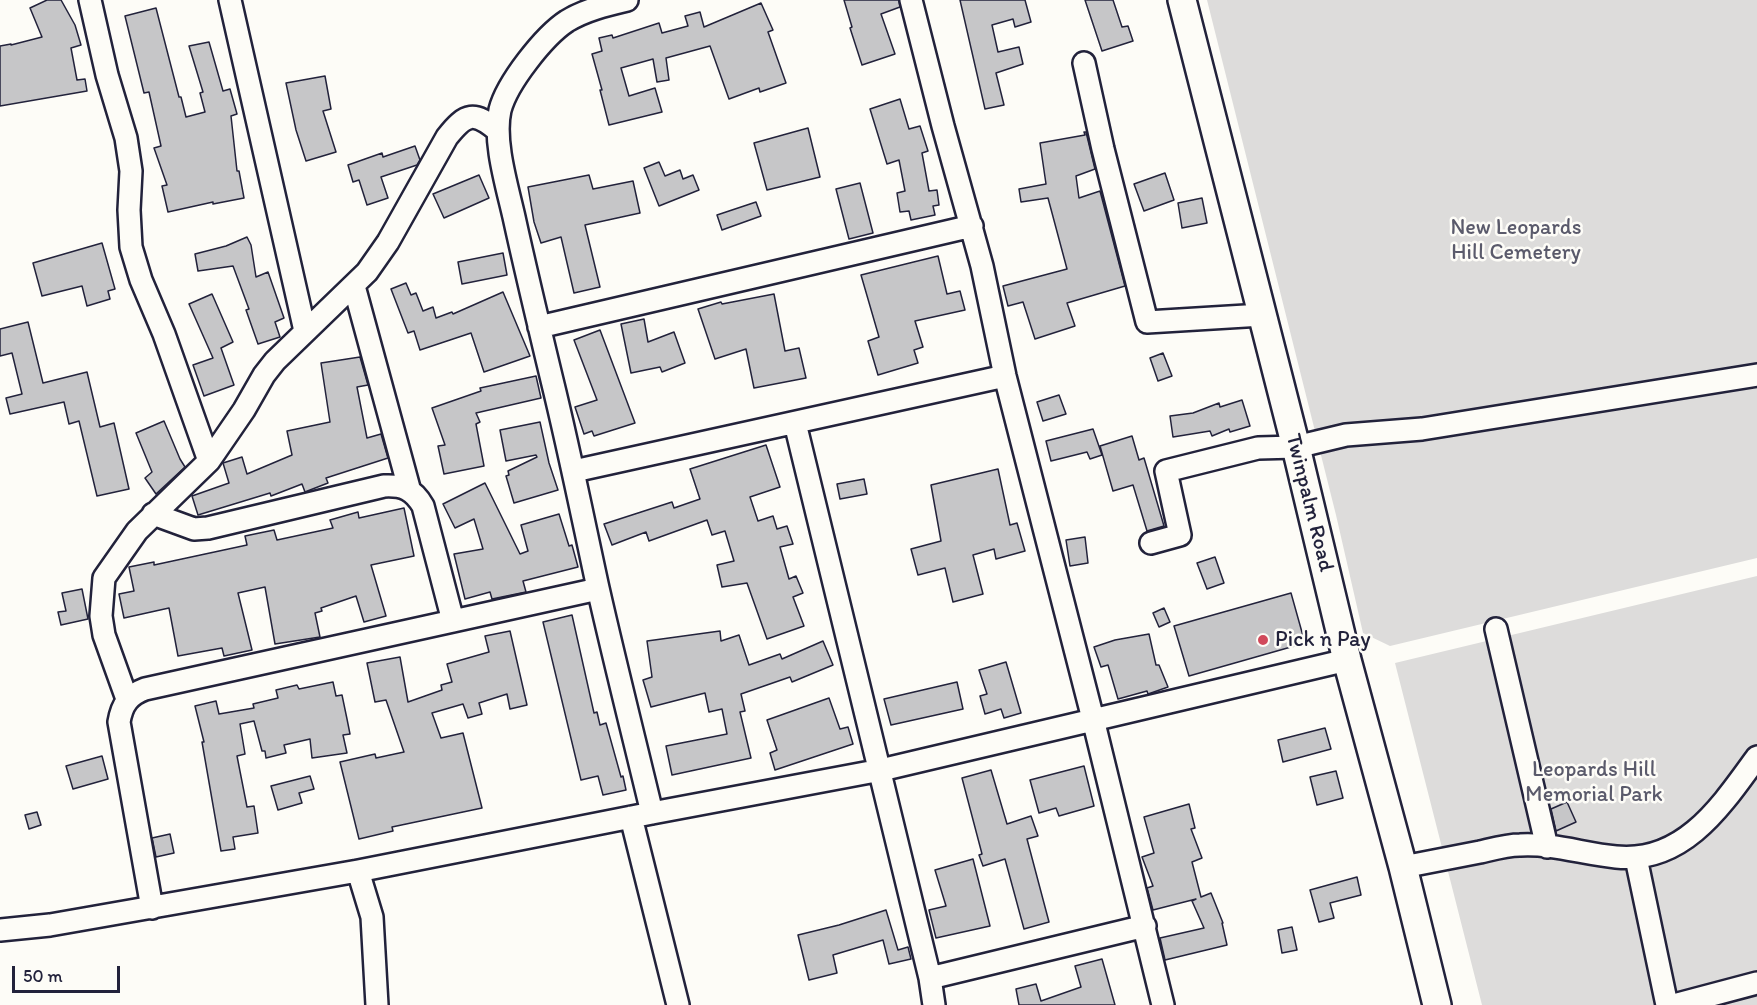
<!DOCTYPE html>
<style>
body{margin:0}
#map{position:relative;width:1757px;height:1005px;overflow:hidden;background:#fdfcf7;font-family:Itim,sans-serif}
canvas{display:block}
.scale{position:absolute;left:12px;top:966px;width:108px;height:27px;box-sizing:border-box;border:3px solid #22223b;border-top:0;padding-left:8px;font-size:18px;line-height:21px;white-space:nowrap;color:#22223b;-webkit-text-stroke:4px #fdfcf7;paint-order:stroke}
</style>
<div id="map">
<canvas width="1757" height="1005"></canvas>
<div class="scale">50 m</div>
</div>
<script>
const c = document.querySelector('canvas').getContext('2d');
c.lineJoin = 'round';
function fillPath(path, color) {
  c.fillStyle = color;
  c.fill(path, 'evenodd');
}
function trace(path, color, width, dash) {
  c.strokeStyle = color;
  c.lineWidth = width;
  c.lineCap = dash ? 'butt' : 'round';
  c.setLineDash(dash || []);
  c.stroke(path);
}
function drawText(font, color, halo, rows, align = 'center') {
  c.font = font + ' Itim,sans-serif';
  c.lineWidth = 5;
  c.setLineDash([]);
  c.textBaseline = 'middle';
  c.strokeStyle = halo;
  c.fillStyle = color;
  for (const [text, x, y, turn = 0] of rows) {
    c.save();
    c.translate(x, y);
    c.rotate((+turn || 0) * Math.PI / 180);
    c.textAlign = isNaN(turn) ? turn : align;
    if (halo) c.strokeText(text, 0, 0);
    c.fillText(text, 0, 0);
    c.restore();
  }
}
const green = new Path2D(`
 M1207 0H1757V558L1390 646 1363 633 1336 515Z
 M1757 576V1005H1482L1395 663Z`);
const building = new Path2D(`
 M47 0H61L75 25 81 45 71 48 77 80 85 79 87 91 0 106V46L11 44V45L42 37 30 8Z
 M844 0H899L900 7 881 14 895 54 862 65 850 28 852 27Z
 M960 0H1025L1031 22 1015 27 1013 19 992 25 998 52 1019 47 1023 64 996 73 1004 105 985 109Z
 M1085 0H1113L1122 27 1128 26 1133 41 1102 51Z
 M761 3 773 30 768 32 786 83 760 92 759 88 729 99 710 46 666 58 669 80 657 82 653 59 621 68 629 96 655 88 662 112 609 125 600 90H602L592 54 602 51 599 38 612 35 613 38 659 23 662 33 688 26 685 16 700 12 704 27Z
 M156 8 179 97H181L186 117 205 112 200 93 203 92 189 46 209 42 223 91 230 89 237 114 231 116 237 171H239L244 198 213 204V202L168 212 162 186 167 185 154 148 161 146 149 92 144 93 125 16Z
 M325 76 331 109 323 111 336 152 306 161 296 130 286 83Z
 M900 99 909 129 920 126 928 151 922 153 929 191 937 190 939 205 933 206 935 215 911 220 909 211 900 212 897 193 905 191 899 160 887 164 870 109Z
 M808 128 820 177 767 190 754 143Z
 M1084 132H1086L1095 169 1076 176 1079 198 1100 191 1125 286 1067 303 1075 326 1035 339 1023 302 1008 306 1003 286 1067 269 1048 198 1021 202 1019 189 1046 184 1040 143 1085 135Z
 M415 146 420 160 417 165 381 177 388 198 367 205 359 180 353 182 348 165 382 153 383 157Z
 M659 162 665 176 680 170 683 179 693 175 699 190 659 206 644 168Z
 M1165 173 1174 200 1144 211 1134 184Z
 M479 175 489 198 444 218 433 194Z
 M589 175 593 189 633 181 640 213 585 225 600 287 574 293 561 237 541 243 534 222 528 187Z
 M860 183 873 233 849 239 836 189Z
 M1202 198 1207 223 1182 228 1178 203Z
 M756 202 761 216 722 230 717 215Z
 M247 237 251 245 256 277 268 272 284 318 275 322 280 337 258 344 246 310 249 309 233 266 198 271 195 254 226 246Z
 M102 243 115 289 108 291 110 299 87 306 82 286 42 296 33 263Z
 M503 253 507 275 462 284 458 262Z
 M938 256 947 294 960 291 965 310 915 321 923 347 914 350 918 363 878 375 868 341 879 337 861 275Z
 M406 283 411 295 416 293 423 311 433 307 436 318 452 312 453 314 503 292 530 356 484 372 471 333 420 350 414 331 408 333 391 289Z
 M212 294 233 342 221 348 234 385 204 396 193 365 213 358 189 304Z
 M774 294 785 351 799 348 806 378 754 388 746 349 715 359 698 309 721 302 722 304Z
 M644 319 648 342 674 332 685 363 662 372 660 367 631 373 621 324Z
 M28 322 43 383 87 372 100 427 114 423 129 489 97 496 79 421 69 424 64 402 10 414 6 398 22 394 12 353 0 356V329Z
 M600 330 635 423 594 436 592 431 584 434 575 407 597 400 574 340Z
 M1163 353 1172 376 1158 381 1150 358Z
 M360 357 368 385 357 387 367 438 381 434 388 458 326 478 328 483 310 490 305 492 302 484 271 496 270 493 198 515 192 496 229 483 223 463 242 457 247 474 292 455 287 431 330 422 321 363Z
 M536 376 541 398 476 413 480 422 476 424 484 466 444 474 438 446 445 445 432 408 481 391 480 388Z
 M1059 395 1066 414 1043 421 1037 402Z
 M1242 400 1250 426 1230 432 1229 429 1212 436 1210 431 1173 437 1170 416 1193 413 1219 403 1220 407Z
 M164 421 180 459 185 467 156 494 145 478 152 472 136 433Z
 M540 422 549 463 558 490 514 503 506 476 509 475 508 471 537 457 536 455 506 461 500 430Z
 M1093 429 1102 455 1090 459 1087 452 1051 461 1046 441Z
 M1132 436 1139 460 1144 458 1164 526 1147 531 1133 485 1113 491 1100 446Z
 M766 445 780 487 750 497 758 521 773 516 777 529 787 526 793 544 780 547 789 579 796 576 803 593 793 597 804 626 767 639 747 583 722 587 717 565 734 561 725 531 712 535 707 520 649 541 646 532 612 545 604 524 672 502 674 508 700 499 690 469Z
 M998 469 1010 525 1017 523 1025 551 996 559 994 549 973 555 983 594 953 602 945 568 918 575 911 549 941 541 931 485Z
 M864 479 867 494 840 499 837 484Z
 M485 483 520 554 528 551 521 525 559 514 569 546 572 545 578 567 523 581 526 592 492 599 490 592 465 599 454 554 483 549 474 519 455 528 443 504Z
 M404 508 414 556 371 565 386 616 364 622 356 596 321 608 322 611 315 613 320 637 275 644 265 587 238 593 252 650 224 656 222 648 178 656 169 608 124 618 119 594 134 591 129 567 154 562V565L247 545 245 536 274 530 277 540 333 528 330 520 358 512 359 518Z
 M1085 537 1088 563 1070 566 1066 540Z
 M1215 557 1224 583 1207 589 1197 563Z
 M82 589 88 619 61 625 58 612 66 611 62 593Z
 M1291 593 1305 643 1189 676 1174 626Z
 M1164 608 1170 622 1159 627 1153 613Z
 M572 615 594 713 597 712 600 725 606 723 621 777 623 776 626 790 603 795 598 776 581 780 543 622Z
 M510 631 527 705 510 709 507 694 479 703 482 714 468 718 463 704 432 713 441 738 463 733 482 808 392 827 393 831 359 839 340 762 375 754 376 758 404 752 386 700 375 702 367 663 400 657 408 702 442 690 441 685 452 682 447 664 489 652 485 636Z
 M720 631 721 641 739 635 749 665 780 654 782 659 823 641 833 665 792 682 790 677 741 694 745 711 740 712 751 758 672 775 666 746 727 734 722 709 709 712 705 693 651 707 643 680 652 677 647 641Z
 M1149 634 1156 665H1159L1168 687 1151 693 1148 694 1147 691 1118 699 1108 665 1101 667 1094 647 1115 640Z
 M1006 662 1021 713 1004 718 1001 709 985 714 980 696 987 694 979 670Z
 M333 682 336 696 342 695 347 719 350 734 343 735 347 753 312 758 310 739 284 745 286 753 266 758 265 751H262L254 721 240 724 245 754 237 756 247 807 254 806 258 833 233 837 235 849 221 851 202 742H204L195 706 216 701 219 714 254 708 253 704 278 698 276 690 297 685 299 689Z
 M957 682 963 709 891 725 884 699Z
 M829 698 840 729 848 727 853 744 775 770 770 753 777 750 767 720Z
 M1325 728 1331 749 1283 762 1278 740Z
 M102 756 108 779 73 789 66 766Z
 M1084 766 1094 806 1059 816 1056 808 1039 813 1030 780Z
 M991 770 1007 824 1031 816 1038 836 1027 839 1049 922 1024 929 1005 859 983 866 979 855 982 854 962 778Z
 M1336 771 1343 798 1317 805 1310 777Z
 M310 776 314 789 299 793 302 803 278 810 271 786Z
 M1567 802 1576 822 1556 831 1551 809Z
 M1189 804 1195 828 1191 829 1202 858 1192 862 1201 897 1211 893 1223 923H1222L1227 945 1165 960 1160 938 1204 928 1192 901 1196 899 1153 910 1147 888 1153 886 1142 857 1154 853 1144 817Z
 M37 812 41 825 29 829 25 815Z
 M170 834 174 853 156 857 152 838Z
 M973 859 990 926 936 938 929 910 946 906 935 870Z
 M1357 877 1361 895 1330 903 1334 918 1319 922 1310 890Z
 M886 910 898 950 908 947 911 959 889 964 883 940 833 955 837 973 809 980 798 935 839 925Z
 M1292 927 1297 950 1282 953 1278 930Z
 M1102 959 1115 1005H1019L1016 989 1036 984 1041 1001 1081 987 1075 966Z`);
const minor = new Path2D(`
 M90 0 107 75 126 138 131 171 129 210 131 247 141 280 164 334 209 461
 M230 0 305 331
 M627 0C606 5 585 10 567 21 544 36 507 83 500 110 493 141 507 186 514 217 526 272 539 326 552 380 569 449 583 519 598 588 615 663 634 738 652 813
 M911 0 943 126 982 266 1005 376 1093 719 1163 1005
 M1084 63 1103 149 1147 322 1262 315
 M354 286 409 488
 M539 327 972 226
 M795 423 930 978 934 1005
 M574 471 1005 376
 M153 514 194 529 208 528 384 486C403 485 413 489 423 506L453 621
 M1151 543 1180 535 1166 471 1258 448 1296 447 1346 435 1422 429 1757 375
 M1496 629 1547 847
 M127 699 104 635 101 616 104 578 137 531 209 461 244 410 264 375 275 361 367 272 388 242 447 137C466 113 474 111 498 131
 M631 817 678 1005
 M1636 858 1667 1005
 M1403 867C1429 862 1454 857 1480 852 1493 849 1507 845 1520 845 1552 843 1584 854 1616 857 1684 864 1722 805 1757 757
 M358 871 372 917 377 1005
 M152 908 119 722C122 704 129 695 145 689L598 589
 M0 930 50 925 358 871 652 813 881 770 1347 660
 M930 978 1145 926
 M1674 1005 1757 983`);
const major = new Path2D(`
 M1182 0 1296 447 1347 660 1403 867 1437 1005`);
const markers = [
 [1263,640,6,"#d1495b"]
];
const parkNames = [
 ["New Leopards",1516,228],
 ["Hill Cemetery",1516,253],
 ["Leopards Hill",1594,770],
 ["Memorial Park",1594,795]
];
const streetNames = [
 ["Twinpalm Road",1309,503,76]
];
const poiNames = [
 ["Pick n Pay",1275,640]
];
fillPath(green, '#dddcdb');
fillPath(building, '#c6c6c8');
trace(building, '#22223b', 1.5);
trace(minor, '#22223b', 26);
trace(major, '#22223b', 32);
trace(minor, '#fdfcf7', 21);
trace(major, '#fdfcf7', 27);
for (const [x, y, r, color] of markers) {
  const dot = new Path2D();
  dot.arc(x, y, r, 0, 2 * Math.PI);
  c.fillStyle = color;
  c.fill(dot);
  trace(dot, '#fdfcf7', 2);
}
drawText('22px', '#5a5a6b', '#fdfcf7', parkNames);
drawText('22px', '#22223b', '#fdfcf7', streetNames);
drawText('22px', '#22223b', '#fdfcf7', poiNames, 'left');
</script>
